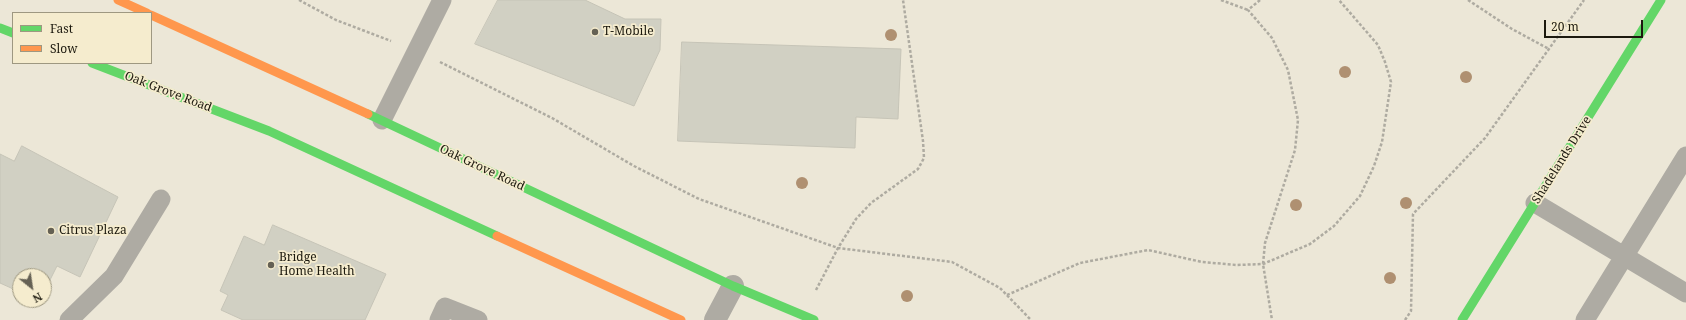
<!DOCTYPE html>
<style>
body{margin:0}
#map{position:relative;width:1686px;height:320px;overflow:hidden;background:#ece7d7;font-family:"Noto Serif",serif}
canvas{display:block}
.legend{position:absolute;left:12px;top:12px;width:140px;height:52px;box-sizing:border-box;background:#f5ecce;border:1px solid #9e9881;margin:0;padding:5px 7px;list-style:none;font-size:12px;color:#1c190e}
.legend li{display:flex;align-items:center;gap:8px;height:20px}
.legend b{width:20px;border:1px solid #9e9881}
.north{position:absolute;left:12px;top:268px;width:40px;height:40px;box-sizing:border-box;background:#f5ecce;border:1px solid #9e9881;border-radius:50%;rotate:150deg;font-size:11px;font-weight:700;line-height:16px;text-align:center;color:#1c190e}
.north::after{content:'';display:block;margin:auto;width:14px;height:18px;background:#656154;clip-path:polygon(50% 0,100% 100%,50% 72%,0 100%)}
.scale{position:absolute;left:1544px;top:20px;width:99px;height:18px;box-sizing:border-box;border:2px solid #1c190e;border-top:0;padding-left:5px;font-size:12px;line-height:14px;white-space:nowrap;color:#1c190e;-webkit-text-stroke:3px #f5ecce;paint-order:stroke}
</style>
<div id="map">
<canvas width="1686" height="320"></canvas>
<ul class="legend">
<li><b style="height:5px;background:#63d668"></b>Fast</li>
<li><b style="height:5px;background:#ff974d"></b>Slow</li>
</ul>
<div class="north">N</div>
<div class="scale">20 m</div>
</div>
<script>
const c = document.querySelector('canvas').getContext('2d');
c.lineJoin = 'round';
function fillPath(path, color) {
  c.fillStyle = color;
  c.fill(path, 'evenodd');
}
function trace(path, color, width, dash) {
  c.strokeStyle = color;
  c.lineWidth = width;
  c.lineCap = dash ? 'butt' : 'round';
  c.setLineDash(dash || []);
  c.stroke(path);
}
function drawText(font, color, halo, rows, align = 'center') {
  c.font = font + ' "Noto Serif",serif';
  c.lineWidth = 3.5;
  c.setLineDash([]);
  c.textBaseline = 'middle';
  c.strokeStyle = halo;
  c.fillStyle = color;
  for (const [text, x, y, turn = 0] of rows) {
    c.save();
    c.translate(x, y);
    c.rotate((+turn || 0) * Math.PI / 180);
    c.textAlign = isNaN(turn) ? turn : align;
    if (halo) c.strokeText(text, 0, 0);
    c.fillText(text, 0, 0);
    c.restore();
  }
}
const building = new Path2D(`
 M498 0H585L625 19H661L660 50 634 106 475 44Z
 M682 42 901 49 898 119 856 117 855 148 678 141Z
 M22 146 118 197 80 277 57 266 44 292V276H20V292L0 283V154L14 161Z
 M273 225 386 274 365 320H243L221 310 228 295 220 291 244 236 264 245Z`);
const path = new Path2D(`
 M299 0 336 20 391 41
 M1221 0 1248 10
 M1260 0 1248 10 1272 38 1288 70 1298 120 1295 150 1265 243 1263 264 1272 320
 M1468 0 1512 29 1549 49
 M440 62 552 118 634 166 699 199 838 248 952 262 1000 288 1031 320
 M816 290 838 248 856 219 871 203 918 169 924 158 923 141 903 0
 M1007 295 1080 263 1148 250 1202 262 1237 265 1263 264 1310 244 1334 226 1360 196 1374 166 1382 142 1391 82 1385 62 1378 45 1339 0
 M1405 320 1411 311 1413 214 1485 138 1584 0`);
const lane = new Path2D(`
 M382 120 442 0
 M1535 203 1686 293
 M69 320 114 276 161 199
 M439 320 445 307 478 320
 M1585 320 1686 156`);
const street = new Path2D(`
 M715 320 733 286`);
const fast = new Path2D(`
 M0 28 13 33
 M92 63 269 131 497 236
 M368 114 733 286 814 320
 M1462 320 1661 0`);
const slow = new Path2D(`
 M118 0 147 13
 M151 15 368 114
 M497 236 681 320`);
const trees = [
 [891,35],
 [1345,72],
 [1466,77],
 [802,183],
 [1406,203],
 [1296,205],
 [1390,278],
 [907,296]
];
const markers = [
 [595,32,4,"#656154"],
 [51,231,4,"#656154"],
 [271,265,4,"#656154"]
];
const poiNames = [
 ["T-Mobile",603,32],
 ["Citrus Plaza",59,231],
 ["Bridge",279,258],
 ["Home Health",279,272]
];
const streetNames = [
 ["Oak Grove Road",168,92,21],
 ["Shadelands Drive",1562,160,-58],
 ["Oak Grove Road",482,168,25]
];
fillPath(building, '#d1d0c3');
trace(building, '#c6c4b7', 1);
trace(path, '#aeaba1', 2.5, [3, 2]);
trace(lane, '#aeaba3', 19);
trace(street, '#aeaba3', 22);
trace(fast, '#63d668', 9);
trace(slow, '#ff974d', 9);
c.fillStyle = '#af9071';
for (const [x, y] of trees) {
  c.beginPath();
  c.arc(x, y, 6, 0, 2 * Math.PI);
  c.fill();
}
for (const [x, y, r, color] of markers) {
  const dot = new Path2D();
  dot.arc(x, y, r, 0, 2 * Math.PI);
  c.fillStyle = color;
  c.fill(dot);
  trace(dot, '#f5ecce', 1.5);
}
drawText('12px', '#1c190e', '#f5ecce', poiNames, 'left');
drawText('12px', '#1c190e', '#f5ecce', streetNames);
</script>
